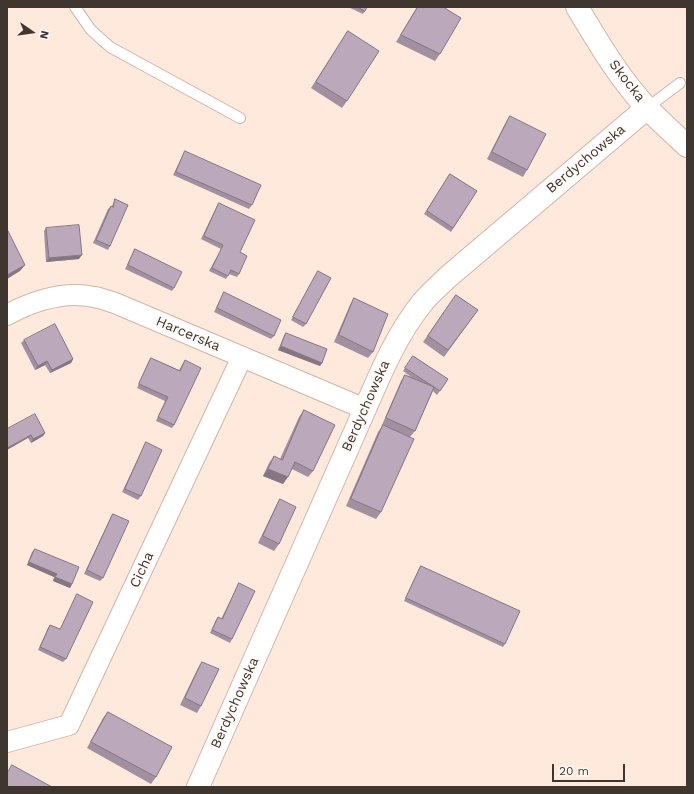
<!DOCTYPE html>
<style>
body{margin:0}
#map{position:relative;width:694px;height:794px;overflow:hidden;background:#fee9dc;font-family:"Work Sans",sans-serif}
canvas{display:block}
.frame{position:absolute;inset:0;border:8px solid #403630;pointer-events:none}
.north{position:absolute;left:12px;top:12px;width:40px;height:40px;-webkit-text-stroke:3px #fffaf6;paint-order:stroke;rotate:103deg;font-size:11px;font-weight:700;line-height:16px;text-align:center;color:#403630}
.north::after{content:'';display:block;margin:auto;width:14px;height:18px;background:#403630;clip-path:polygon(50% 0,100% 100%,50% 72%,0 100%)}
.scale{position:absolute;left:552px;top:764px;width:73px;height:18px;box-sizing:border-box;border:2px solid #403630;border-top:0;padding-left:5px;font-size:12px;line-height:14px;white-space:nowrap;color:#403630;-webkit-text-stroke:3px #fffaf6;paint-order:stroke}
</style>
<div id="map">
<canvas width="694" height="794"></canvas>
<div class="frame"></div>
<div class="north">N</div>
<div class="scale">20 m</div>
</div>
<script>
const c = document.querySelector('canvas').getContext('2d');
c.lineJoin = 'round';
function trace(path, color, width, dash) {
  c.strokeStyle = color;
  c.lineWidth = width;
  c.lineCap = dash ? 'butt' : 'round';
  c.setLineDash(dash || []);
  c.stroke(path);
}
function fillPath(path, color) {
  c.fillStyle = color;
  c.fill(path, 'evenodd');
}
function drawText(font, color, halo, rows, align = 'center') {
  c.font = font + ' "Work Sans",sans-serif';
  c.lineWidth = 3;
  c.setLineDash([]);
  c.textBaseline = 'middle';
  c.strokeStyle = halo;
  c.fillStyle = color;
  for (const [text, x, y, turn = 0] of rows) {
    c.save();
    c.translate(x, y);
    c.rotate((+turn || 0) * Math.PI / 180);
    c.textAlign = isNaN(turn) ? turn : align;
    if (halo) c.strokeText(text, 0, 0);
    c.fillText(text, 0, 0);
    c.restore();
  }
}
const lane = new Path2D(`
 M75 7 91 30 110 47 240 118
 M647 108 680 83`);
const street = new Path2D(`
 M7 315C33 301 65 291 94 297 101 298 108 301 115 303L365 409
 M7 742 69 725 242 357`);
const secondary = new Path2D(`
 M577 7C598 42 619 78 647 108 660 121 674 134 687 146
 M198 787 365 409C381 372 397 334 422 303 430 293 440 285 449 276L647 108`);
const wall = new Path2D(`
 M348 7H367L363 14Z
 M417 7H443L440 54 435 61 396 42Z
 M348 31 347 101 342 108 311 88Z
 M510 116 527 170 523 177 487 159 506 122Z
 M185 151 252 205 249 209 173 175Z
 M450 174 477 191 451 232 424 214Z
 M115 199 110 246 108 250 93 243 108 209 111 206H112Z
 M219 203 240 252 239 274 237 277 229 274 226 279 209 271 221 249 201 239 217 206Z
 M46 228 79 259 46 262 44 231Z
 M135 249 174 288 172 291 125 269Z
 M318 271 306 324 303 327 291 320Z
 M224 292 274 336 271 339 214 312Z
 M456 295 478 310 444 357 423 342Z
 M354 298 373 352 368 358 334 342 350 305Z
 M286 333 322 363 320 366 278 350 284 336Z
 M24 340 73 359 71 363 50 373 45 365 35 370 21 343Z
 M413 356 448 379 437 395 433 391 415 431 410 437 382 425 401 381 405 375 411 377 403 371Z
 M151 358 179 370 185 360 174 425 172 428 156 421 165 401 137 388 149 361Z
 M304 410 313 471 308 477 292 469 283 484 263 476 269 463 274 456 280 459 299 417Z
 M383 425 381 512 376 519 346 506 378 432Z
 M7 429 45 433 43 436 31 443 28 438Z
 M146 442 141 496 138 500 122 492 144 446Z
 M280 499 279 544 274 551 258 543 276 506Z
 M113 514 103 578 100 581 84 574 111 517Z
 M35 549 72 584 70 588 53 581 54 577 27 565 32 552Z
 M421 566 505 644 503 647 404 601 419 569Z
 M239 583 232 639 230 643 210 633 216 620 218 617 221 619Z
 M77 594 66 659 63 662 38 650 48 628 50 625 60 629 75 598Z
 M202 662 201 706 197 713 180 705 198 668Z
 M108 712 156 777 151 784 87 748 103 718Z`);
const shadedWall = new Path2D(`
 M82 255 79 259 46 262 49 258Z
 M25 265 20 271 7 279V275Z
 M281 346 322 363 320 366 278 350Z
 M73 359 71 363 50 373 52 370Z
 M47 361 45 365 35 370 38 366Z
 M45 433 43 436 31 443 33 439Z
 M31 435 28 438 7 450V448Z
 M268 469 288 477 283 484 263 476Z
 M29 562 57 574 54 577 27 565Z
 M55 577 72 584 70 588 53 581Z`);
const building = new Path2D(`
 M358 7H367L365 11Z
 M418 7H443L461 18 440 54 401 35Z
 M348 31 379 51 347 101 316 82Z
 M510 116 546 134 527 170 492 152Z
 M185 151 261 185 252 205 176 172Z
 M450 174 477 191 453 228 427 211Z
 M115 199 128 205 110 246 96 240 111 206 113 207Z
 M219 203 255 220 240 252 247 256 239 274 231 270 228 276 212 268 223 245 204 236Z
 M79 225 82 255 49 258 46 228Z
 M8 231 25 265 7 275V232Z
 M135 249 182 272 174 288 128 265Z
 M318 271 331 278 306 324 293 317Z
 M224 292 281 320 274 336 217 308Z
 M456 295 478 310 448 350 428 336Z
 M354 298 388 314 373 352 339 335Z
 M55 324 73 359 52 370 47 361 38 366 24 340Z
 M286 333 327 349 322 363 281 346Z
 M413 356 448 379 440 391 405 368Z
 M151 358 180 371 185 360 201 368 174 425 158 417 168 397 139 384Z
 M405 375 434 387 415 431 386 418Z
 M304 410 335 425 313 471 295 462 288 477 268 469 274 456 282 460Z
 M35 414 45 433 33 439 31 435 7 448V429Z
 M383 425 414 439 381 512 351 499Z
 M146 442 162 450 141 496 125 489Z
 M280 499 296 507 279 544 263 536Z
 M113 514 129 521 103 578 87 570Z
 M35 549 79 567 72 584 55 577 57 574 29 562Z
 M421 566 520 611 505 644 406 598Z
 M239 583 255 591 232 639 212 630 218 617 222 619Z
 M77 594 93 602 66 659 40 647 50 625 60 629Z
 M202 662 219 669 201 706 185 698Z
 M108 712 172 747 156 777 91 742Z
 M12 765 52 787H7V774Z`);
const streetNames = [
 ["Skocka",627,81,52],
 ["Berdychowska",586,159,-40],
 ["Harcerska",188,334,23],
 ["Berdychowska",366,406,-66],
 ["Cicha",142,570,-65],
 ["Berdychowska",235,703,-66]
];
trace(lane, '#cfb6a7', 12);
trace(street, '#cfb6a7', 22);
trace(secondary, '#cfb6a7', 24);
trace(lane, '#fff', 10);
trace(street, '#fff', 20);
trace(secondary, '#fff', 22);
fillPath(wall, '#a290a1');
fillPath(shadedWall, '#847683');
fillPath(building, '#bca8bb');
trace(building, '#847683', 1);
drawText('14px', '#403630', '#fffaf6', streetNames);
</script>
